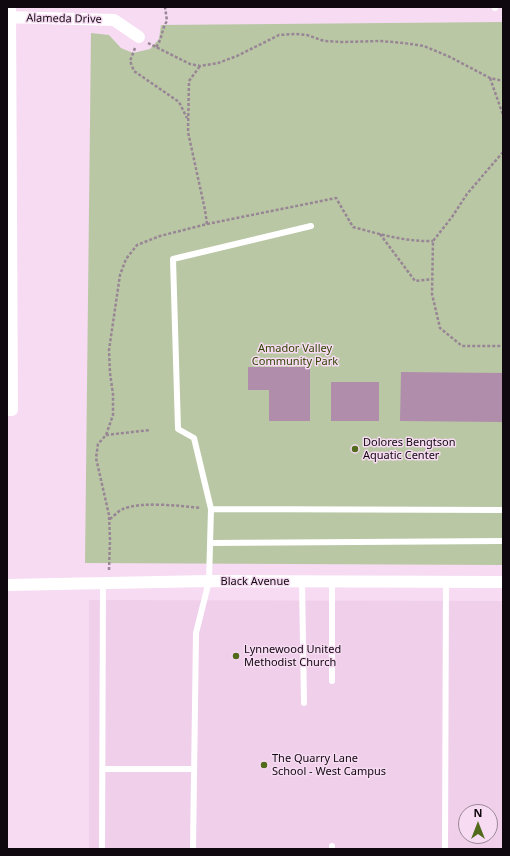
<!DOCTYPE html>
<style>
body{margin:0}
#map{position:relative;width:510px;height:856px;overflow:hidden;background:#f6dbf2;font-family:"Noto Sans",sans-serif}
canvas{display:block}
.frame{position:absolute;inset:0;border:8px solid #10080f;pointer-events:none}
.north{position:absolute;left:458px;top:804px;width:40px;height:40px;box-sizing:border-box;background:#f6dbf2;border:1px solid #9a8797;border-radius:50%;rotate:0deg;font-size:11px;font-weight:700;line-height:16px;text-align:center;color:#10080f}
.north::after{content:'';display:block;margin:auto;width:14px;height:18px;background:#526a1b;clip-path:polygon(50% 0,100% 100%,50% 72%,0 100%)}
</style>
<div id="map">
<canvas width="510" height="856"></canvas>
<div class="frame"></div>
<div class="north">N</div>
</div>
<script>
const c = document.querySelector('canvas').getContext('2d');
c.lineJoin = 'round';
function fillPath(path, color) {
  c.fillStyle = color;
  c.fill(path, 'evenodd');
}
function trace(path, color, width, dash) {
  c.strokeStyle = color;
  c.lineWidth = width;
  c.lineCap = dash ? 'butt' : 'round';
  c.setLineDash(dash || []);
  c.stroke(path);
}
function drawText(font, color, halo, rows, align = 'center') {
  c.font = font + ' "Noto Sans",sans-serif';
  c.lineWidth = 3;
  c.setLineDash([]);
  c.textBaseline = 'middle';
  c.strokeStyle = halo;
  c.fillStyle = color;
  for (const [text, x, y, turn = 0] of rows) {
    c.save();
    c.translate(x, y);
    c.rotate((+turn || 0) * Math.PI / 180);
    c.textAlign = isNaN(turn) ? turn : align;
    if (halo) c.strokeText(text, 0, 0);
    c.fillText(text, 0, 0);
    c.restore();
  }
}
const built = new Path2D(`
 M89 600 503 601V849H89ZM466 812H490V836H466Z`);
const green = new Path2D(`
 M503 22V565L85 563 91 33 109 35 121 48 133 53 150 49 159 39 161 25Z`);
const water = new Path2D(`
 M248 367H310V421H269V390H248Z
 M401 372 503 373V422L400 421Z
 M331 382H379V421H331Z`);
const path = new Path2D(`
 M148 43 190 64 200 66 218 63 237 56 279 35 295 34 307 35 324 41 342 42 380 41 404 43 424 46 450 57 490 78 503 81
 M156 47C163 38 161 30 167 21L165 7
 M135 48 130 61 134 71 179 102 187 118
 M490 78 503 115
 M503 152 467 194 452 217 433 241 432 294 440 328 462 346H503
 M207 224 336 198 353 227C379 234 406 242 433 241
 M380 234 415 281 433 279
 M106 435 150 430
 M110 519C114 516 118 511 123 509 141 501 181 506 201 508
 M109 570 110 540 109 515 96 458 98 444 106 435 113 415V394L110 373 109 350 120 275 126 259 137 245 160 236 207 224 205 210 188 132 189 81 200 66`);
const lane = new Path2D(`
 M495 7V8
 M211 509 194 438 178 429 173 259 311 226
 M210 543 503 541
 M302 582 304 703
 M332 582V681
 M103 769H194
 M102 849 103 583
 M193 849 196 633 209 581 211 509 503 510
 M332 849V846
 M445 849 446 582`);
const street = new Path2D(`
 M7 17 114 20 139 37
 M7 410H12L10 7
 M7 585 209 581 503 582`);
const markers = [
 [355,449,4,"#526a1b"],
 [236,656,4,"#526a1b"],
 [264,765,4,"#526a1b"]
];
const streetNames = [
 ["Alameda Drive",64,19,1],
 ["Black Avenue",255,582]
];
const parkNames = [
 ["Amador Valley",295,349],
 ["Community Park",295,362]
];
const poiNames = [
 ["Dolores Bengtson",363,443],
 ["Aquatic Center",363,456],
 ["Lynnewood United",244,650],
 ["Methodist Church",244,663],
 ["The Quarry Lane",272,759],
 ["School - West Campus",272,772]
];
fillPath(built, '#f0cfeb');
fillPath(green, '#b9c7a4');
fillPath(water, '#b08dab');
trace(path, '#988595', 2.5, [3, 2]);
trace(lane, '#fff', 6);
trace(street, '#fff', 12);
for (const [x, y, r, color] of markers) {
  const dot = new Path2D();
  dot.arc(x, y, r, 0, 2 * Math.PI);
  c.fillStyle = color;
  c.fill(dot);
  trace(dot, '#f6dbf2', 1.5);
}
drawText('11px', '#10080f', '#f6dbf2', streetNames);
drawText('11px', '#314402', '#f6dbf2', parkNames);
drawText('11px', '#10080f', '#f6dbf2', poiNames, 'left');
</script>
